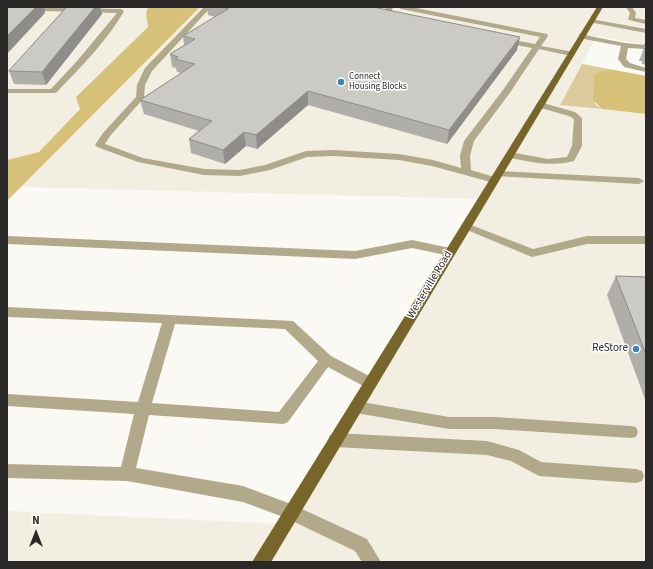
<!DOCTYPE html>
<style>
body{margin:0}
#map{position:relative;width:653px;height:569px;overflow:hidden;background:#fbf9f3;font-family:"Source Sans 3",sans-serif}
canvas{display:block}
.frame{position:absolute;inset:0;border:8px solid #2a2927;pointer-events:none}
.north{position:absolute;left:16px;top:513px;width:40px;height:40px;-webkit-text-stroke:3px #fff;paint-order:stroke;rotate:0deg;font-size:11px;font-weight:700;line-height:16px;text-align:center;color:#2a2927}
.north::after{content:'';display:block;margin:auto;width:14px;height:18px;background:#2a2927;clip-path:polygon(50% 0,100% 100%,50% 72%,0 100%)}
</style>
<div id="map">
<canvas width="653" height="569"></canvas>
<div class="frame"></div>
<div class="north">N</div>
</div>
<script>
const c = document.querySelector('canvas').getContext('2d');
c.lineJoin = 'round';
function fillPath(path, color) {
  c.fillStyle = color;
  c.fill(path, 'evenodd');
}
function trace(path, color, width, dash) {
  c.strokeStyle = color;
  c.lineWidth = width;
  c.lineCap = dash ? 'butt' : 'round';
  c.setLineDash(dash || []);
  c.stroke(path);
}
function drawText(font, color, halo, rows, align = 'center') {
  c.font = font + ' "Source Sans 3",sans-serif';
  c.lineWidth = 3;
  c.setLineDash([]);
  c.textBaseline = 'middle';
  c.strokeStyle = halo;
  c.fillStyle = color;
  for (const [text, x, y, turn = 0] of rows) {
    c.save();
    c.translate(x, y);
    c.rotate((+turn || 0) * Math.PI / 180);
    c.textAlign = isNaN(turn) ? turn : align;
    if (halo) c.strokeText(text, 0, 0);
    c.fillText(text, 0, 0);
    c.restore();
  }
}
const built = new Path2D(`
 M7 7H148L146 13 148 27 76 97 80 109 39 152 7 160Z
 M200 7H646V45L597 36 560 104 646 114V562H7V511L285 524 483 199 21 187Z`);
const green = new Path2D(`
 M582 64 614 70H605L595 104 602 109 560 105Z`);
const forest = new Path2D(`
 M148 7H200L7 201V160L39 152 80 109 76 97 148 27 146 13Z
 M605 70H614L646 76V114L602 109 593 100 595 74Z`);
const minor = new Path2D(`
 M7 7 121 9 124 11C108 40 79 69 56 93H7V89H51L77 61 117 13 7 10Z
 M204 7H211L152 71 145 85 144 98 110 136 105 144 143 158 204 169 240 170 265 165 306 151 333 150 399 154 433 160 461 168 460 156 464 141 503 90 532 48 501 42 500 40 504 38 535 44 540 37 401 9 398 7H411L547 34 548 36 541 46 574 52 575 54 571 56 539 49 509 94 474 141 470 156 471 170 498 178 499 180 498 182 494 183 432 166 399 160 333 156 307 157 270 170 240 176 204 175 138 162 97 147 95 145 103 133 136 97 137 85 145 68Z
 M386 7H393L391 13 401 18V20H397L386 15 385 9Z
 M626 7H632L636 13 635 18 646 20V24L629 20 628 19 630 13Z
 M591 19 646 29V33L589 22V20Z
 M579 34 625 43 646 45V49L628 48 626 59 630 63 646 68V72L624 67 618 59 621 46 579 38Z
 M540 102 575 112 582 118V146L574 161C552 167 532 162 510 158L505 155 510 152 548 159 567 157 572 146 574 119 569 116 537 107 536 105 537 103Z
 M498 171 639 178 644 181 639 184 495 176 493 174 495 172Z
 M466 223 533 249 587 236H646V244H587L532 257 462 228 461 226 462 224Z
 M7 236 355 251 412 240 450 248 454 249 456 252 454 255 450 256 412 248 355 259 7 244Z
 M7 307 293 321 331 356 375 379 377 383 375 387 370 389 365 387 328 367 288 422 283 424 149 415 136 468 243 486 291 504 367 539 381 562H362L355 551 286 518 243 502 127 481 7 478V464L121 467 134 414 7 406V394L138 402 162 323 7 317ZM175 324 285 329 318 361 279 412 152 403Z
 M356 401 449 417H495L631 426 636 427 638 432 636 437 631 438 495 429H449L356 413 351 411 349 407 351 403Z
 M335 433 487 441 519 450 541 462 636 469 642 471 644 476 642 481 636 483 539 476 511 461 487 455 335 447 330 445 328 440 330 435Z`);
const major = new Path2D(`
 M597 7H603L271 562H252Z`);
const wall = new Path2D(`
 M67 7H100L102 14 46 85 14 84 9 71Z
 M207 7H373L517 50 447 144 308 105 257 149 246 146 225 164 191 153 189 139 199 131 144 114 140 100 182 73 177 72 176 68 172 67 170 54 184 45 183 36 215 17 208 15Z
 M646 43V65L642 64V61H639Z
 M616 276 646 277V402L607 295Z`);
const shadedWall = new Path2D(`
 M36 7H44L45 13 7 54V36Z
 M95 7H100L102 14 46 85 42 72Z
 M520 37 517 50 447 144 449 130Z
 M308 91V105L257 149 256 135Z
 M244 132 246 146 225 164 223 150Z`);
const building = new Path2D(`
 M8 7H36L7 36V8Z
 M67 7H95L42 72 9 71Z
 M221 7H373L520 37 449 130 308 91 256 135 244 132 223 150 189 139 212 121 140 100 195 64 175 59 178 57 170 54 195 39 183 36 228 9Z
 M646 43V49L643 48Z
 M616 276 646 277V354Z`);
const markers = [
 [341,82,4,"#3b85b9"],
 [636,349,4,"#3b85b9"]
];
const farPoinames = [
 ["Connect",349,77],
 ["Housing Blocks",349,87]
];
const streetNames = [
 ["Westerville Road",430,285,-59]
];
const poiNames = [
 ["ReStore",628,349]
];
fillPath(built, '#f2eee1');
fillPath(green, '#dbcb9b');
fillPath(forest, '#d7c178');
fillPath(minor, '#b2a98b');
fillPath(major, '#77652a');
fillPath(wall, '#afaea9');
fillPath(shadedWall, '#8e8d89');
fillPath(building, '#cbcac4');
trace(building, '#8e8d89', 1);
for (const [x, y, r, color] of markers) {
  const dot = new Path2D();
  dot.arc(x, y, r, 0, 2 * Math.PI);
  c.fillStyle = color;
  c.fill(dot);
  trace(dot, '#fff', 1.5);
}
drawText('9px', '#2a2927', '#fff', farPoinames, 'left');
drawText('11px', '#2a2927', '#fff', streetNames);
drawText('11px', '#2a2927', '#fff', poiNames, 'right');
</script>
